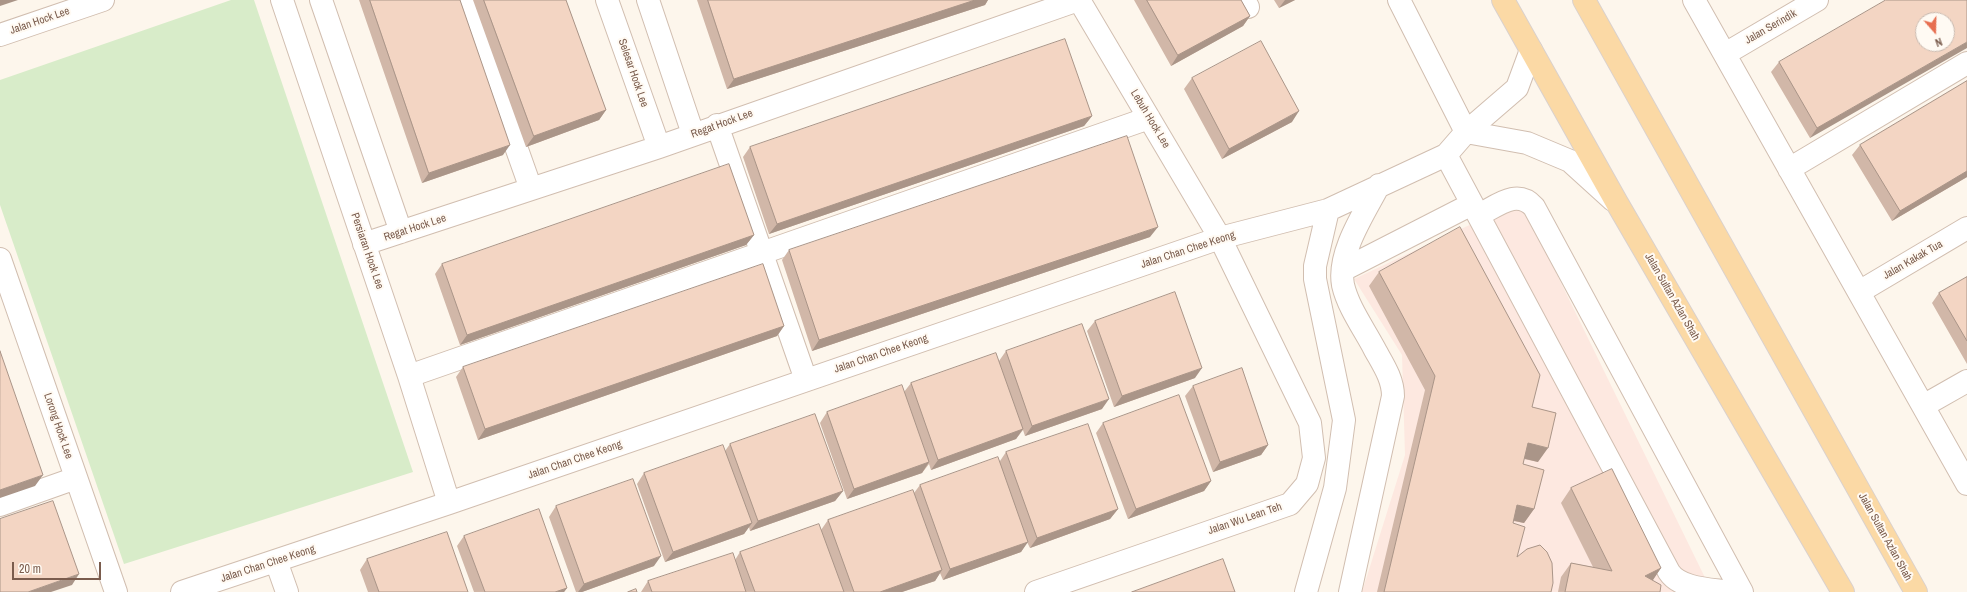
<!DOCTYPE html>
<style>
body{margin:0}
#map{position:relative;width:1967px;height:592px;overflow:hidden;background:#fdf6ec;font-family:"Archivo Narrow",sans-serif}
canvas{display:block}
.north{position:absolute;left:1915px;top:12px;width:40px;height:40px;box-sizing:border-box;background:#fffaf3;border:1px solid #cabbb1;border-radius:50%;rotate:160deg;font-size:11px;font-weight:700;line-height:16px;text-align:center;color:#7a5c4d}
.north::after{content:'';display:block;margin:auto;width:14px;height:18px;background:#e76f51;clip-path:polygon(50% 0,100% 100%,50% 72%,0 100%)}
.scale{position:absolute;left:12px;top:562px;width:89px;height:18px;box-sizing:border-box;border:2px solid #7a5c4d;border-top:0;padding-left:5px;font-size:12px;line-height:14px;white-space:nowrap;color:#7a5c4d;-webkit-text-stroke:3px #fffaf3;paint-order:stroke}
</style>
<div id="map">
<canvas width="1967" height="592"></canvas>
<div class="north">N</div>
<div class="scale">20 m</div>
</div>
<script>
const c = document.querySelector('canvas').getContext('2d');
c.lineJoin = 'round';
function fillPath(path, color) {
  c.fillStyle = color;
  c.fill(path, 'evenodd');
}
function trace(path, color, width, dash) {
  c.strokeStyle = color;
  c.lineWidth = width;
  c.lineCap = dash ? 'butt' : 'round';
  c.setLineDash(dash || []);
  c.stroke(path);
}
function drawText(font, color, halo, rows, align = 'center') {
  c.font = font + ' "Archivo Narrow",sans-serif';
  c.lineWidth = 4;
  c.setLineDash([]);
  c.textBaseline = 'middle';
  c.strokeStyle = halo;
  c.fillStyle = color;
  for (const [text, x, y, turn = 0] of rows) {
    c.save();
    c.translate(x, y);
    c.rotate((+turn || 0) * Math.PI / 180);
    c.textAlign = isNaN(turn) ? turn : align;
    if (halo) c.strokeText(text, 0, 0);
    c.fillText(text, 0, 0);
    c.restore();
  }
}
const commercial = new Path2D(`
 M1521 201 1712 592H1362L1405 455 1402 355 1354 279Z`);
const green = new Path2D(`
 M231 0H254L413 472 124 564 0 205V80Z`);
const minor = new Path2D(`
 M282 0 409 376 449 503
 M321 0 401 232
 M464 0 531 189
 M607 0 659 147
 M648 0 693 134
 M1244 0 1248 7
 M1399 0 1466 132
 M1694 0 1967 484
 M0 35 103 0
 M1725 54 1817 0
 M717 125 806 380
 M1466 132 1527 143 1570 161 1613 200
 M1446 155 1669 572C1680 589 1711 589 1730 592
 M1789 169 1967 63
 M1479 215C1497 206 1517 188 1534 207L1742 592
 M364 244 659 147 1078 0
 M0 259 116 592
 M1343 270 1472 204
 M1859 292 1967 228
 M409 376 1149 118
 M1923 406 1967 381
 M0 505 76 478
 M276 561 287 592
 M182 592 449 503 1220 238 1328 210 1446 155 1466 132 1517 88 1531 50
 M1036 592 1290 504 1307 484 1314 458 1310 423 1220 238 1079 0
 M1306 592 1335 488 1344 420 1315 279V266L1328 210
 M1350 592 1393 396C1393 378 1382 363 1374 348 1364 329 1348 307 1343 285 1337 253 1365 212 1379 185`);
const major = new Path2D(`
 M1503 0 1617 203 1843 592
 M1584 0 1916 592`);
const wall = new Path2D(`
 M359 0H460L503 155 422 183Z
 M473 0H566L606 110 599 120 526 147Z
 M697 0H988L985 5 727 89Z
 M1134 0H1241L1250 16 1243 26 1171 66Z
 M1274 0H1295L1279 8Z
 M1967 0 1810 138 1771 72 1779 62Z
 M1192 78 1292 122 1222 159 1184 89Z
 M1967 81V177L1892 221 1852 155 1860 145Z
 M1092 116 1084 126 769 234 743 157 750 147Z
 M754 235 746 245 460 345 435 274 442 264Z
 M1150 237 812 351 782 260 789 250Z
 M1379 272 1532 407 1538 462 1524 459 1523 464 1534 509 1524 523 1513 521V523L1517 557 1551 592H1377L1425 390 1369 286Z
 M1967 277V364L1932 303 1939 293Z
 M1095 321 1195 378 1114 407 1087 331Z
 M784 326 777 336 478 440 456 377 463 367Z
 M1006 351 1102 409 1025 436 1023 430 1016 439 931 470 929 464 922 473 847 499 820 423 827 412 904 392 911 383 999 361Z
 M1193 386 1268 445 1261 455 1213 472 1185 396Z
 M1103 423 1211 481 1204 491 1128 519 1096 433Z
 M730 444 843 491 835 501 750 531 749 527 744 534 665 562 637 484 644 473 725 451Z
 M1006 452 1118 509 1110 519 1030 548 1027 542 1021 552 943 580 940 573 935 581 902 592H641L648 581 735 560 740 552 821 530 828 520 914 493 920 485 1000 461Z
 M1571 488 1661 568 1652 580 1660 592H1558L1561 577 1571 563 1593 567 1561 503Z
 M556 506 654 566 582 592H576L549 517Z
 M464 536 567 588 564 592H474L457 546Z
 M367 559 468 592H368L360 570Z`);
const shadedWall = new Path2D(`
 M0 0H18L0 6Z
 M975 0H988L985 5 727 89 734 79Z
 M1285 0H1295L1279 8Z
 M1250 16 1243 26 1171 66 1178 55Z
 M1967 42V48L1810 138 1817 128Z
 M606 110 599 120 526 147 534 136Z
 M1299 111 1292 122 1222 159 1229 149Z
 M1092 116 1084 126 769 234 777 224Z
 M510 145 503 155 422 183 429 173Z
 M1967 171V177L1892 221 1900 211Z
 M1158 227 1150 237 812 351 819 340Z
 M754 235 746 245 460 345 467 335Z
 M784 326 777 336 478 440 485 429Z
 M1202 368 1195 378 1114 407 1122 396Z
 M1109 399 1102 409 1025 436 1032 426Z
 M1023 429 1016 439 931 470 938 460Z
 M1528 443 1548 448 1538 462 1518 457Z
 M1268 445 1261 455 1213 472 1220 462Z
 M929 462 922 473 847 499 854 489Z
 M43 475 35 486 0 498V490Z
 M1211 481 1204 491 1128 519 1136 509Z
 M843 491 835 501 750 531 758 521Z
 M1517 505 1534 509 1524 523 1507 519Z
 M1118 509 1110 519 1030 548 1037 538Z
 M752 523 744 534 665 562 673 552Z
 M1028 542 1021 552 943 580 950 569Z
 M661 556 654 566 582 592H578L584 584Z
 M1661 568 1651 583 1645 576Z
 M942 570 935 581 902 592H880Z
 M79 574 72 585 51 592H28Z
 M567 588 564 592H555Z`);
const building = new Path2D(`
 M370 0H460L510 145 429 173Z
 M484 0H566L606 110 534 136Z
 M708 0H975L734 79Z
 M1147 0H1241L1250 16 1178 55Z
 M1886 0H1967V42L1817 128 1779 62ZM1923 20H1947V44H1923Z
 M1065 39 1092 116 777 224 750 147Z
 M1261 41 1299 111 1229 149 1192 78Z
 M1967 81V171L1900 211 1860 145Z
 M1127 136 1158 227 819 340 789 250Z
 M729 164 754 235 467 335 442 264Z
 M1460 227 1540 375 1532 407 1556 413 1548 448 1528 443 1523 464 1544 470 1534 509 1517 505 1513 523 1525 527 1517 557 1527 549 1540 545 1547 552 1552 563 1553 583 1551 592H1384L1435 376 1379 272Z
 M763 264 784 326 485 429 463 367Z
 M1967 277V341L1939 293Z
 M1175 292 1202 368 1122 396 1095 321Z
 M1082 324 1109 399 1032 426 1006 351Z
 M0 351 43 475 0 490Z
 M996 353 1023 429 938 460 911 383Z
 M1242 368 1268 445 1220 462 1193 386Z
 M902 385 929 462 854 489 827 412Z
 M1179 395 1211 481 1136 509 1103 423Z
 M815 414 843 491 758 521 730 444Z
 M1088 424 1118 509 1037 538 1006 452Z
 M723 445 752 523 673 552 644 473Z
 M998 457 1028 542 950 569 920 485Z
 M1612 469 1661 568 1645 576 1661 585 1660 592H1565L1571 563 1612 571 1571 488Z
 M633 479 661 556 584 584 556 506Z
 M913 490 942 570 880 592H854L828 520Z
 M53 501 79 574 28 592H0V519Z
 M539 509 567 588 555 592H485L464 536Z
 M819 524 844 592H755L740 552Z
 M447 532 468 592H379L367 559Z
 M733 553 746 592H652L648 581Z
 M1223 559 1235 592H1132Z
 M636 589 637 592H628Z`);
const streetNames = [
 ["Jalan Hock Lee",40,21,-19],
 ["Jalan Serindik",1771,27,-30],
 ["Selesar Hock Lee",633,73,71],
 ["Lebuh Hock Lee",1150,119,59],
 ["Regat Hock Lee",722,124,-20],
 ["Regat Hock Lee",415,228,-18],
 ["Jalan Chan Chee Keong",1188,250,-18],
 ["Persiaran Hock Lee",367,251,71],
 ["Jalan Kakak Tua",1913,260,-30],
 ["Jalan Sultan Azlan Shah",1672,297,60],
 ["Jalan Chan Chee Keong",881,354,-19],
 ["Lorong Hock Lee",58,426,71],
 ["Jalan Chan Chee Keong",575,460,-19],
 ["Jalan Wu Lean Teh",1245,519,-19],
 ["Jalan Sultan Azlan Shah",1885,537,61],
 ["Jalan Chan Chee Keong",268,564,-18]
];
fillPath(commercial, '#fde8e0');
fillPath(green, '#d8ecc9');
trace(minor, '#d1beb0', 24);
trace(major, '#dad1cd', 24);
trace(minor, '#fff', 22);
trace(major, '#fbd9a5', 22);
fillPath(wall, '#d1b7a8');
fillPath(shadedWall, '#aa9588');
fillPath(building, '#f3d5c3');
trace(building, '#aa9588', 1);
drawText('11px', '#7a5c4d', '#fffaf3', streetNames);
</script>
